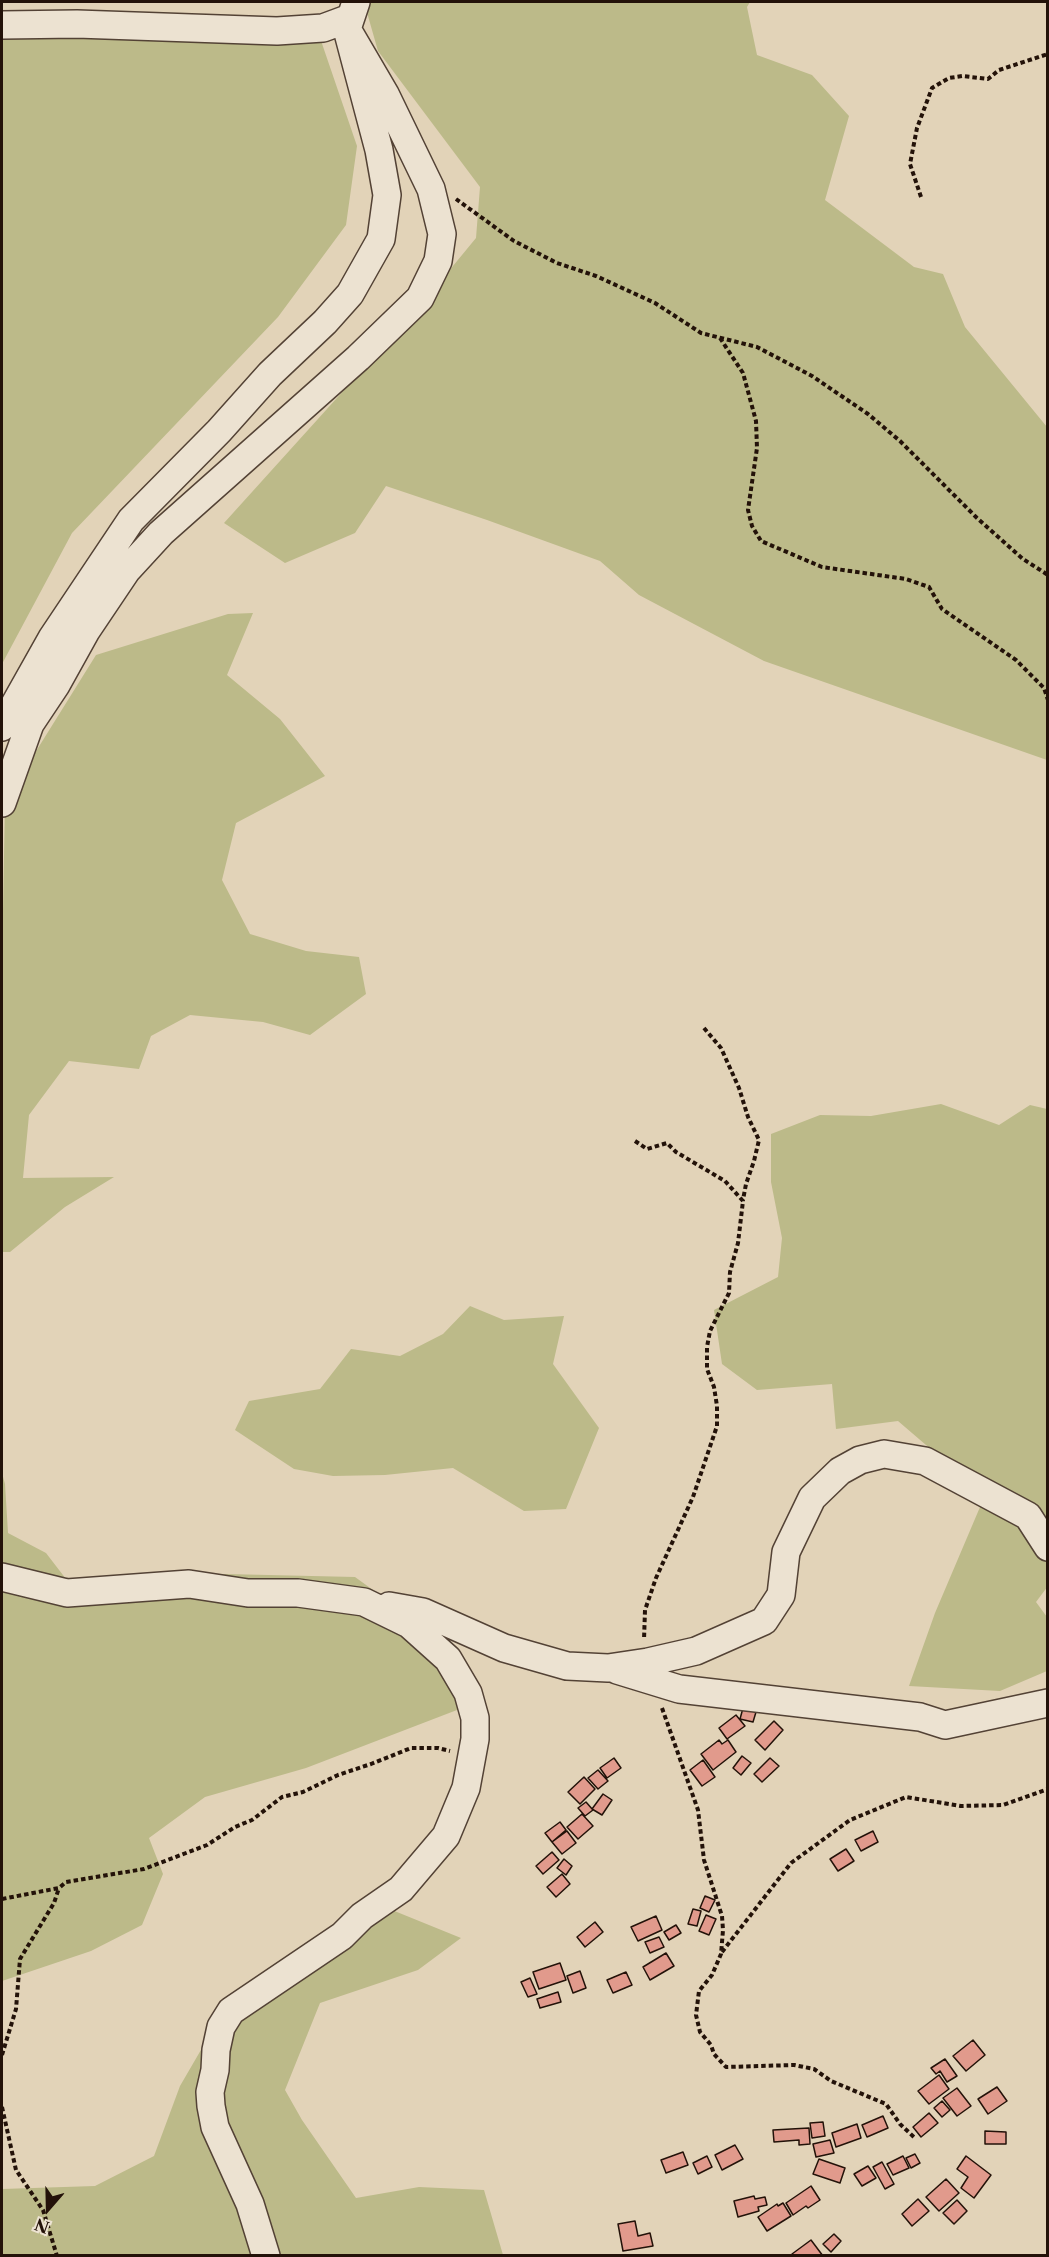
<!DOCTYPE html>
<style>
body{margin:0}
#map{position:relative;width:1049px;height:2257px;overflow:hidden;background:#e2d3b8;font-family:"Libre Caslon Text",serif}
canvas{display:block}
.frame{position:absolute;inset:0;border:3px solid #231209;pointer-events:none}
.north{position:absolute;left:18px;top:2179px;width:60px;height:60px;-webkit-text-stroke:4px #ece2d1;paint-order:stroke;rotate:200deg;font-size:16px;font-weight:700;line-height:24px;text-align:center;color:#231209}
.north::after{content:'';display:block;margin:auto;width:21px;height:27px;background:#231209;clip-path:polygon(50% 0,100% 100%,50% 72%,0 100%)}
</style>
<div id="map">
<canvas width="1049" height="2257"></canvas>
<div class="frame"></div>
<div class="north">N</div>
</div>
<script>
const c = document.querySelector('canvas').getContext('2d');
c.lineJoin = 'round';
function fillPath(path, color) {
  c.fillStyle = color;
  c.fill(path, 'evenodd');
}
function trace(path, color, width, dash) {
  c.strokeStyle = color;
  c.lineWidth = width;
  c.lineCap = dash ? 'butt' : 'round';
  c.setLineDash(dash || []);
  c.stroke(path);
}
const green = new Path2D(`
 M369 2H750L747 7 757 55 812 75 849 116 825 200 914 267 943 274 965 327 1047 427V760L764 661 639 595 600 561 487 520 386 486 355 533 285 563 224 523 420 306 476 238 480 187 378 51 366 9Z
 M2 19 317 29 357 146 346 225 278 317 72 533 2 664Z
 M253 613 227 675 280 719 325 776 236 823 222 880 250 934 306 951 359 957 366 994 310 1035 263 1022 190 1015 151 1036 139 1069 69 1061 29 1115 23 1178 114 1177 65 1207 10 1252H2V913L3 910 5 801 96 655 228 614Z
 M941 1104 999 1125 1030 1105 1047 1109 1048 1586 1036 1602 1047 1617V1671L1000 1691 909 1686 935 1613 983 1500 940 1457 898 1421 836 1429 832 1384 757 1390 722 1364 714 1310 778 1277 782 1238 771 1182V1134L820 1115 871 1116Z
 M470 1306 504 1320 564 1316 553 1364 599 1428 566 1509 524 1511 453 1468 385 1475 333 1476 294 1469 235 1430 249 1401 320 1389 351 1349 400 1356 443 1334Z
 M2 1473 5 1484 8 1533 46 1553 76 1592 146 1580 225 1574 355 1577 431 1632 470 1705 306 1768 205 1797 149 1838 163 1874 142 1925 91 1951 2 1981Z
 M392 1910 461 1938 418 1970 320 2003 285 2090 302 2120 356 2198 419 2187 484 2190 503 2255H2V2189L95 2186 154 2156 180 2086 216 2024Z`);
const building = new Path2D(`
 M743 1708 756 1712 753 1722 740 1719Z
 M736 1715 745 1726 727 1739 719 1728Z
 M774 1721 783 1730 765 1750 755 1740Z
 M719 1740 722 1744 728 1740 736 1752 713 1770 701 1754Z
 M742 1756 751 1763 741 1775 733 1768Z
 M614 1758 621 1768 607 1778 600 1768Z
 M770 1758 779 1766 762 1782 754 1774Z
 M703 1760 715 1777 702 1786 690 1770Z
 M598 1770 608 1781 598 1789 588 1778Z
 M584 1777 595 1789 580 1804 568 1792Z
 M603 1794 612 1800 602 1815 592 1809Z
 M586 1802 593 1810 585 1816 578 1808Z
 M582 1814 593 1826 578 1839 567 1827Z
 M560 1822 566 1830 552 1842 545 1833Z
 M567 1831 576 1843 562 1854 552 1842Z
 M873 1831 878 1842 861 1851 855 1840Z
 M846 1849 854 1861 838 1871 830 1859Z
 M552 1852 559 1860 543 1874 536 1866Z
 M564 1859 572 1866 566 1875 557 1868Z
 M562 1874 570 1884 556 1897 547 1887Z
 M705 1896 715 1900 709 1912 700 1908Z
 M693 1909 701 1911 697 1926 688 1924Z
 M706 1915 716 1919 709 1935 699 1931Z
 M656 1916 662 1930 638 1941 631 1927Z
 M595 1922 603 1932 585 1947 577 1937Z
 M676 1925 681 1933 669 1940 664 1932Z
 M659 1937 664 1947 650 1953 645 1942Z
 M666 1953 674 1966 650 1980 643 1967Z
 M560 1963 566 1980 539 1989 533 1972Z
 M580 1971 586 1988 573 1993 567 1976Z
 M626 1972 632 1985 613 1993 607 1980Z
 M530 1978 537 1994 528 1997 521 1982Z
 M558 1992 561 2002 540 2008 537 1999Z
 M973 2040 985 2055 966 2071 953 2056Z
 M945 2059 957 2076 947 2082 940 2071 936 2074 931 2068Z
 M939 2075 949 2089 929 2104 918 2091Z
 M997 2087 1007 2101 988 2114 978 2099Z
 M957 2088 971 2106 957 2116 943 2098Z
 M942 2101 950 2110 942 2117 934 2108Z
 M929 2113 938 2123 921 2137 913 2127Z
 M883 2116 888 2128 867 2137 862 2125Z
 M823 2122 825 2136 812 2138 810 2123Z
 M857 2124 861 2138 836 2147 832 2133Z
 M809 2128 810 2144 799 2145V2140L774 2142 773 2130Z
 M985 2131 1006 2132V2144H985Z
 M830 2140 834 2153 816 2157 813 2144Z
 M735 2145 743 2159 722 2170 715 2155Z
 M683 2152 688 2165 666 2173 661 2160Z
 M915 2154 920 2163 911 2168 906 2158Z
 M707 2156 712 2167 698 2174 693 2163Z
 M903 2156 909 2168 893 2175 887 2164Z
 M966 2156 991 2175 974 2198 961 2188 968 2177 957 2169Z
 M819 2159 845 2168 840 2183 813 2174Z
 M882 2162 894 2184 885 2189 873 2167Z
 M868 2166 876 2178 862 2186 854 2174Z
 M946 2179 959 2193 939 2211 926 2197Z
 M811 2186 820 2200 808 2208 806 2206 793 2215 786 2203Z
 M754 2196 755 2199 765 2197 767 2205 758 2207 759 2211 738 2217 734 2201Z
 M918 2199 929 2211 912 2226 902 2214Z
 M957 2200 967 2211 954 2224 943 2213Z
 M783 2203 791 2216 767 2231 758 2217 777 2204 778 2206Z
 M635 2221 638 2236 650 2233 653 2246 623 2251 618 2224Z
 M834 2234 841 2241 831 2252 823 2244Z
 M811 2240 823 2256H793L792 2254Z`);
const path = new Path2D(`
 M921 197 910 164 917 128 932 88 949 78 962 76 988 79 999 70 1048 54
 M456 199 514 241 557 263 596 276 655 303 701 333 757 347 812 376 868 414 900 441 977 518 1023 559 1048 575
 M720 338 743 373 756 421 757 448 748 510 752 526 761 541 822 567 906 579 929 587 942 609 1016 660 1044 688 1048 700
 M704 1028 721 1048 739 1088 748 1117 759 1140 754 1161 746 1184 743 1200
 M635 1141 647 1149 667 1143 676 1152 725 1181 743 1201 738 1243 730 1272 729 1293 710 1331 707 1347V1369L714 1387 717 1406V1426L693 1497 656 1578 645 1610 644 1640
 M662 1708 698 1810 704 1860 722 1916 723 1930 721 1954 712 1975 699 1991 696 2015 700 2032 711 2045 714 2054 726 2067 794 2065 814 2069 831 2081 886 2104 900 2124 916 2139
 M2 1899 59 1888 66 1882 144 1869 207 1845 235 1827 252 1820 282 1797 303 1792 338 1775 371 1764 411 1748H438L450 1751
 M722 1952 791 1863 850 1820 906 1797 961 1806 1003 1805 1048 1789
 M2 2055 16 2009 20 1959 54 1903 59 1888
 M2 2107 16 2170 43 2210 57 2256`);
const minor = new Path2D(`
 M2 25 77 24 277 31 323 28 350 18
 M2 727 52 638 131 520 219 431 270 374 325 322 350 294 381 239 387 195 379 150 347 29 356 2
 M2 803 30 724 56 685 86 631 127 570 161 533 358 358 420 298 438 261 442 234 431 189 385 94 347 29
 M2 1577 67 1593 189 1584 248 1593H298L364 1602 409 1624 448 1659 468 1693 475 1718V1739L466 1788 446 1836 401 1889 362 1916 342 1936 231 2011 221 2027 216 2050 215 2070 210 2092 211 2106 215 2127 250 2204 266 2256
 M389 1606 423 1612 504 1648 567 1666 608 1668 648 1662 696 1651 764 1621 781 1595 786 1552 812 1498 840 1471 860 1460 884 1454 925 1461 1028 1516 1048 1547
 M617 1670 679 1689 920 1717 945 1725 1048 1703`);
fillPath(green, '#bcba89');
fillPath(building, '#e19a8c');
trace(building, '#231209', 1.5);
trace(minor, '#534235', 30);
trace(path, '#231209', 4, [4.5, 3]);
trace(minor, '#ece2d1', 27);
</script>
